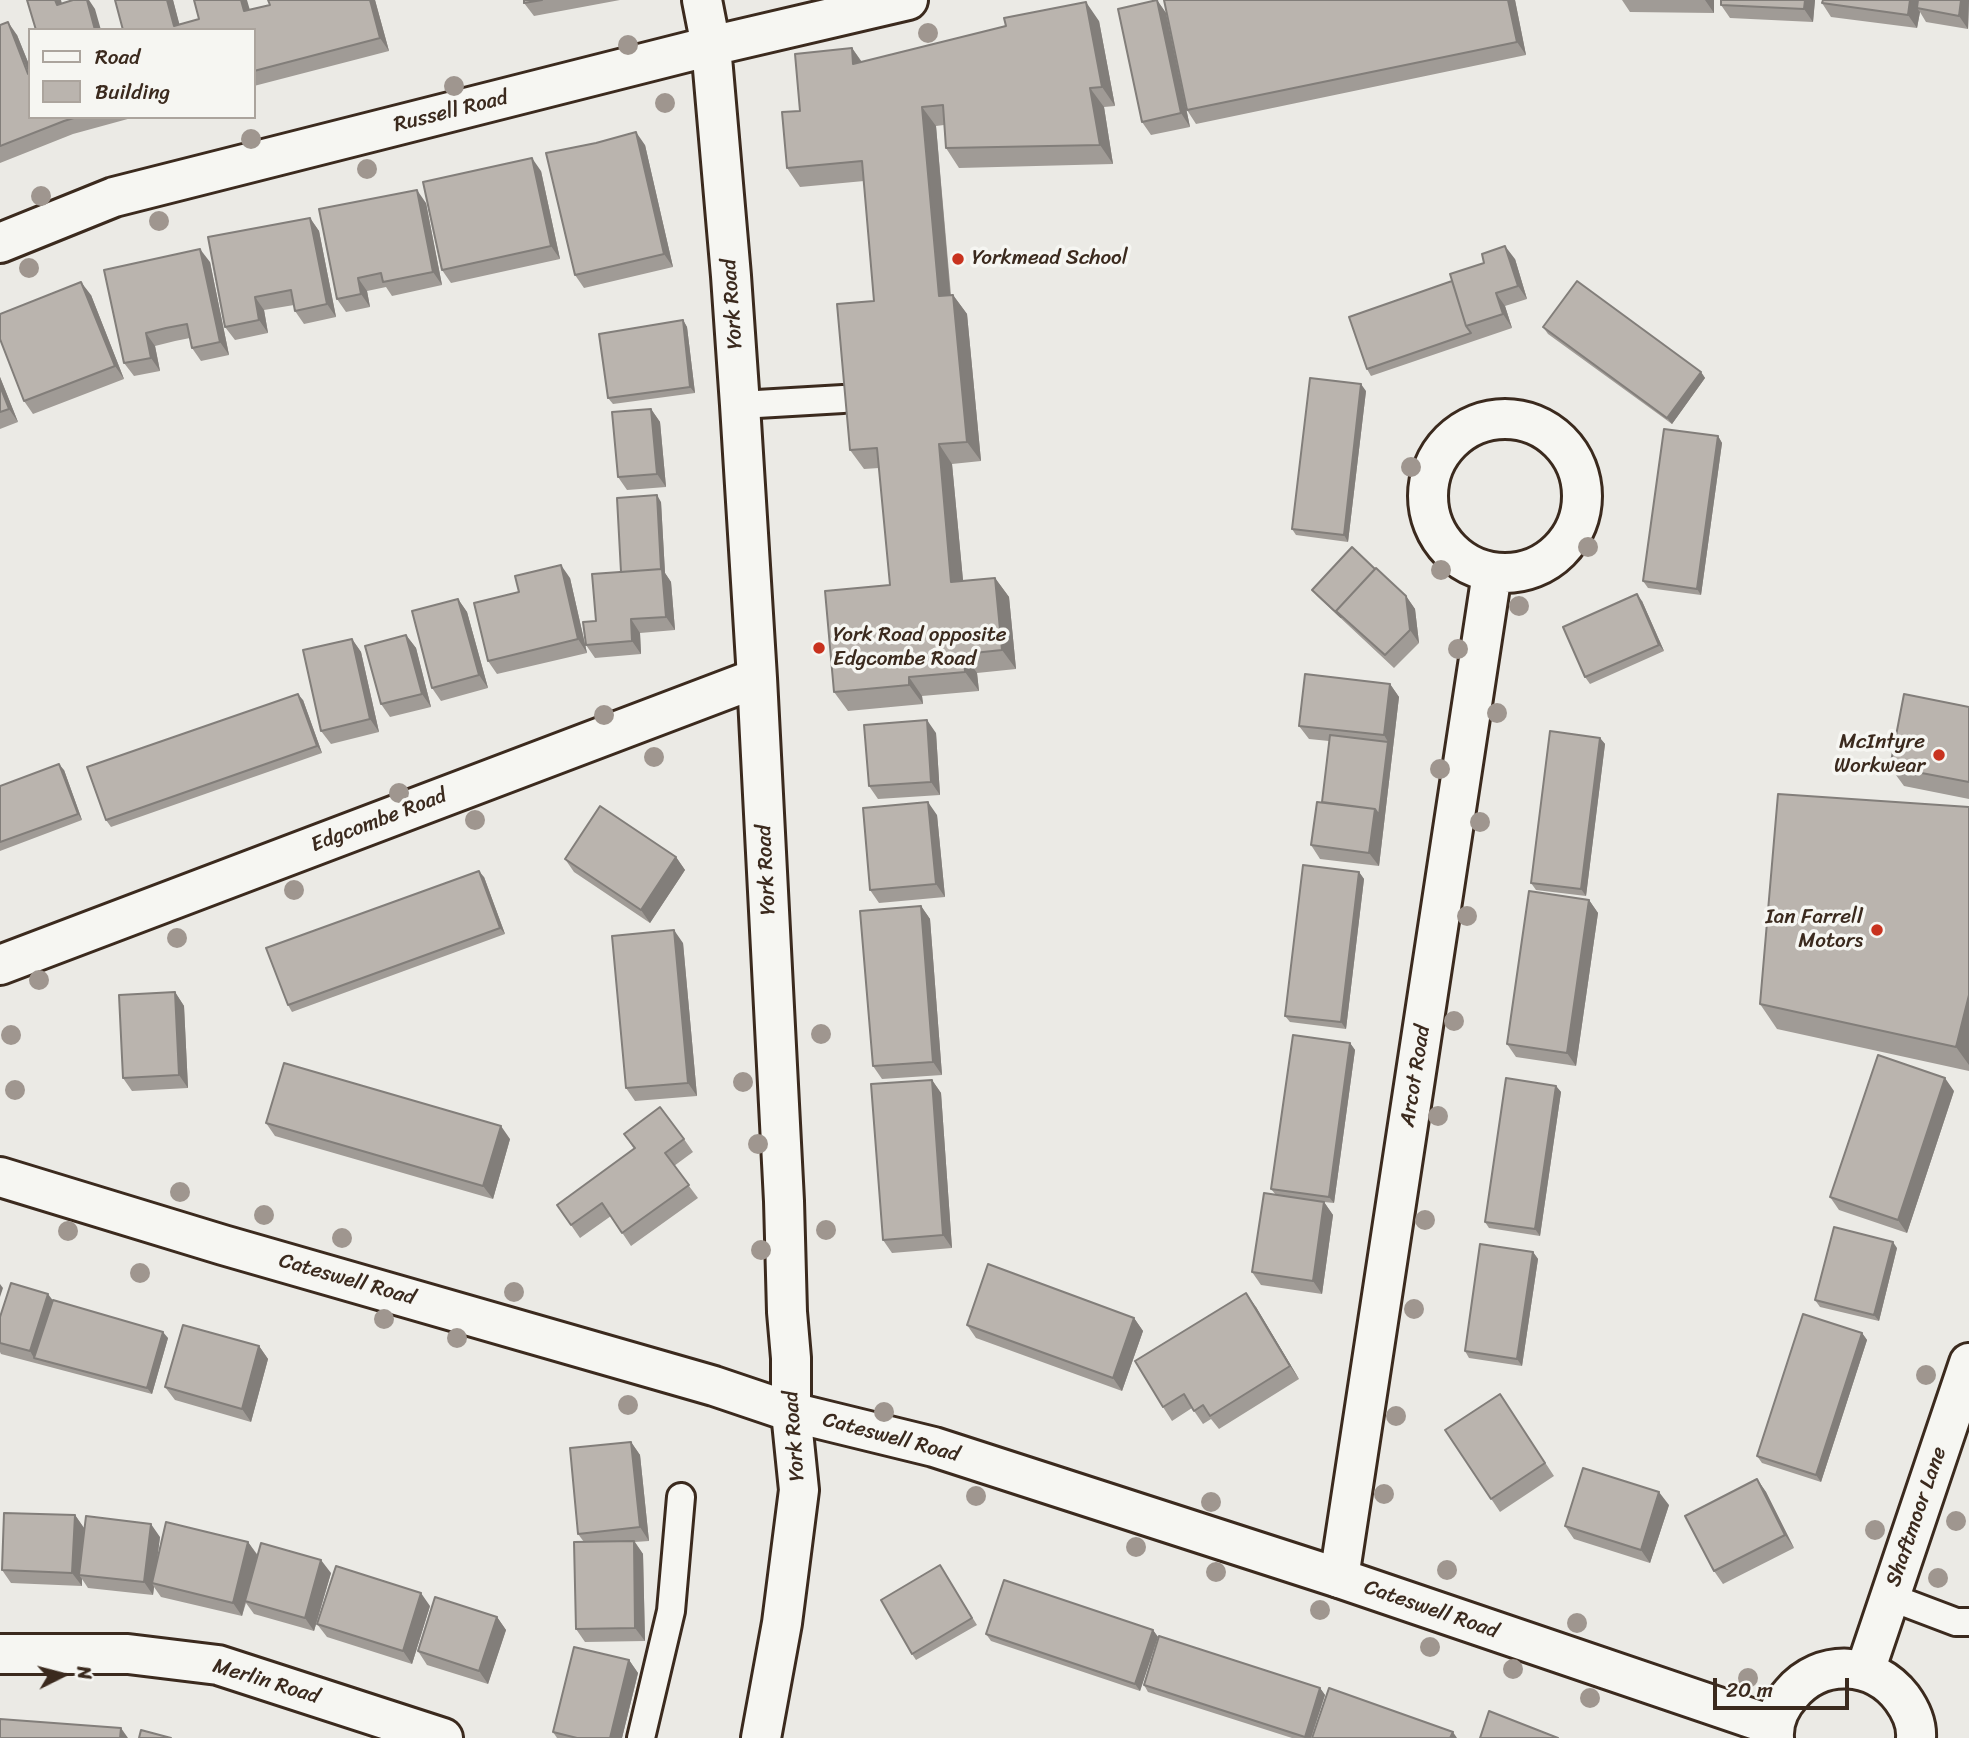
<!DOCTYPE html>
<style>
body{margin:0}
#map{position:relative;width:1969px;height:1738px;overflow:hidden;background:#ebeae5;font-family:Sriracha,sans-serif}
canvas{display:block}
.legend{position:absolute;left:28px;top:28px;width:228px;height:91px;box-sizing:border-box;background:#f6f6f2;border:2px solid #aba49d;margin:0;padding:9px 12px;list-style:none;font-size:21px;color:#3b2a1e}
.legend li{display:flex;align-items:center;gap:14px;height:35px}
.legend b{width:35px;border:2px solid #aba49d}
.north{position:absolute;left:28px;top:1640px;width:70px;height:70px;-webkit-text-stroke:5px #f6f6f2;paint-order:stroke;rotate:84deg;font-size:19px;font-weight:700;line-height:28px;text-align:center;color:#3b2a1e}
.north::after{content:'';display:block;margin:auto;width:24px;height:32px;background:#3b2a1e;clip-path:polygon(50% 0,100% 100%,50% 72%,0 100%)}
.scale{position:absolute;left:1713px;top:1678px;width:136px;height:32px;box-sizing:border-box;border:4px solid #3b2a1e;border-top:0;padding-left:9px;font-size:21px;line-height:24px;white-space:nowrap;color:#3b2a1e;-webkit-text-stroke:5px #f6f6f2;paint-order:stroke}
</style>
<div id="map">
<canvas width="1969" height="1738"></canvas>
<ul class="legend">
<li><b style="height:9px;background:#f6f6f2"></b>Road</li>
<li><b style="height:19px;background:#bab4ae"></b>Building</li>
</ul>
<div class="north">N</div>
<div class="scale">20 m</div>
</div>
<script>
const c = document.querySelector('canvas').getContext('2d');
c.lineJoin = 'round';
function trace(path, color, width, dash) {
  c.strokeStyle = color;
  c.lineWidth = width;
  c.lineCap = dash ? 'butt' : 'round';
  c.setLineDash(dash || []);
  c.stroke(path);
}
function fillPath(path, color) {
  c.fillStyle = color;
  c.fill(path, 'evenodd');
}
function drawText(font, color, halo, rows, align = 'center') {
  c.font = font + ' Sriracha,sans-serif';
  c.lineWidth = 7;
  c.setLineDash([]);
  c.textBaseline = 'middle';
  c.strokeStyle = halo;
  c.fillStyle = color;
  for (const [text, x, y, turn = 0] of rows) {
    c.save();
    c.translate(x, y);
    c.rotate((+turn || 0) * Math.PI / 180);
    c.textAlign = isNaN(turn) ? turn : align;
    if (halo) c.strokeText(text, 0, 0);
    c.fillText(text, 0, 0);
    c.restore();
  }
}
const lane = new Path2D(`
 M740 405 843 399
 M1890 1597 1956 1622H1969
 M641 1738 671 1611 681 1497`);
const street = new Path2D(`
 M702 0 711 46 731 276 740 405 757 678 784 1201 787 1312 791 1358V1412L799 1490 782 1623 761 1738
 M0 243 114 197 711 46 908 0
 M1428 496a77 77 0 1 1 154 0a77 77 0 1 1-154 0Z
 M0 965 757 678
 M1339 1578 1492 573
 M0 1654H128L218 1665 443 1738`);
const secondary = new Path2D(`
 M0 1177 223 1245 714 1386 791 1412 934 1447 1339 1578 1774 1726
 M1865 1671 1969 1363
 M1774 1738C1773 1721 1780 1706 1791 1694 1821 1658 1874 1661 1902 1698 1910 1709 1917 1724 1916 1738`);
const trees = [
 [928,33],
 [628,45],
 [454,86],
 [665,103],
 [251,139],
 [367,169],
 [41,196],
 [159,221],
 [29,268],
 [1411,467],
 [1588,547],
 [1441,570],
 [1519,606],
 [1458,649],
 [1497,713],
 [604,715],
 [654,757],
 [1440,769],
 [399,793],
 [475,820],
 [1480,822],
 [294,890],
 [1467,916],
 [177,938],
 [39,980],
 [1454,1021],
 [821,1034],
 [11,1035],
 [743,1082],
 [15,1090],
 [1438,1116],
 [758,1144],
 [180,1192],
 [264,1215],
 [1425,1220],
 [826,1230],
 [68,1231],
 [342,1238],
 [761,1250],
 [140,1273],
 [514,1292],
 [1414,1309],
 [384,1319],
 [457,1338],
 [1926,1375],
 [628,1405],
 [884,1412],
 [1396,1416],
 [1384,1494],
 [976,1496],
 [1211,1502],
 [1956,1521],
 [1875,1530],
 [1136,1547],
 [1447,1570],
 [1216,1572],
 [1938,1578],
 [1320,1610],
 [1577,1623],
 [1430,1647],
 [1513,1669],
 [1748,1678],
 [1590,1698]
];
const wall = new Path2D(`
 M173 0 179 24 250 10 375 0 389 51 254 86V30H123Z
 M524 0H620L534 16 524 3Z
 M1157 0 1166 13 1190 127 1151 135 1142 122Z
 M1164 0H1515L1526 55 1196 124 1187 110Z
 M1622 0H1714V13L1630 12Z
 M1815 0 1813 22 1730 18 1721 5Z
 M1969 0 1968 29 1926 22 1920 12 1917 28 1831 17 1822 3Z
 M1099 21 1115 106 1104 107 1113 164 959 168 946 148 944 125 936 126 951 295H953L967 314 981 461 952 464 963 581 995 578 1009 597 1016 669 977 673 979 691 922 696 923 704 848 711 834 692 890 585 879 468 864 469 850 450 874 301 864 181 800 187 787 168 800 111 852 48 862 62Z
 M0 25 17 35 30 67V117H135L73 134 0 163Z
 M645 145 673 267 584 288 575 275Z
 M541 171 560 259 451 283 442 270Z
 M426 203 442 285 392 296 386 287 367 291 370 307 346 312 337 299Z
 M310 218 319 231 336 317 304 324 295 311 294 305 264 310 268 333 235 340 225 327Z
 M1515 259 1527 299 1505 306 1512 328 1371 376 1367 369Z
 M210 262 229 355 201 361 192 348 190 338 175 341 155 346 160 371 134 376 124 363 104 270Z
 M91 295 124 379 33 414 24 401Z
 M683 320 687 327 695 393 613 404 608 398Z
 M1543 327 1701 372 1705 378 1672 424 1548 334Z
 M0 377 18 422 0 429Z
 M1366 391 1348 542 1296 535 1292 529Z
 M651 409 660 422 666 487 627 490 618 477Z
 M1718 436 1722 443 1701 595 1648 588 1643 581Z
 M661 502 665 573 671 582 675 630 640 633 641 654 595 658 586 645 596 621 621 572Z
 M1375 569 1406 596 1415 609 1419 643 1394 668 1317 596 1312 590Z
 M570 578 587 653 497 674 488 661 519 592Z
 M458 599 467 612 488 688 441 701 432 688Z
 M1642 601 1664 651 1590 684 1585 677Z
 M406 635 416 648 431 707 390 717 381 704Z
 M352 639 361 652 379 732 331 744 321 731Z
 M1390 684 1399 697 1379 866 1320 859 1311 845 1322 802 1329 741 1309 739 1299 726Z
 M303 700 322 753 111 827 106 820Z
 M1969 707V799L1904 786 1890 767Z
 M936 733 940 795 878 799 869 786Z
 M1600 738 1605 744 1586 896 1536 890 1531 883Z
 M64 770 82 820 0 851V786Z
 M1969 807V1071L1777 1029 1760 1004Z
 M937 815 945 897 879 903 870 890Z
 M676 857 685 870 650 923 574 872 565 859Z
 M1359 872 1364 879 1346 1029 1290 1022 1285 1016Z
 M484 877 505 934 292 1012 288 1005Z
 M1589 900 1598 913 1576 1066 1516 1057 1507 1044Z
 M921 906 930 919 942 1075 882 1079 873 1066Z
 M683 943 697 1096 635 1101 626 1088Z
 M175 992 184 1006 188 1088 132 1091 123 1078Z
 M1350 1043 1355 1050 1334 1203 1324 1202 1333 1215 1322 1294 1261 1285 1252 1272 1276 1195 1271 1189Z
 M932 1080 941 1093 952 1248 892 1253 883 1240Z
 M1556 1086 1561 1092 1540 1236 1489 1228 1485 1222Z
 M1954 1091 1907 1233 1839 1210 1830 1197Z
 M266 1123 510 1139 493 1199 275 1136Z
 M624 1134 684 1139 693 1152 674 1166 698 1198 631 1246 611 1216 580 1238 557 1205 634 1149Z
 M1897 1248 1879 1321 1820 1307 1815 1300Z
 M1533 1252 1538 1259 1522 1366 1469 1358 1465 1351Z
 M53 1300 168 1338 152 1394 1 1354 0 1352V1317Z
 M1256 1307 1299 1379 1219 1429 1211 1419 1203 1424 1192 1408 1172 1421 1163 1407Z
 M1134 1318 1143 1331 1122 1391 976 1338 967 1325Z
 M1862 1333 1867 1340 1821 1482 1762 1463 1757 1456Z
 M259 1346 268 1359 251 1422 175 1400 165 1387Z
 M1500 1394 1554 1476 1500 1512 1445 1430Z
 M631 1442 640 1455 649 1541 635 1542 643 1554 645 1641 585 1642 576 1629 584 1542 578 1534Z
 M1757 1479 1766 1492 1794 1548 1723 1584 1714 1571Z
 M1669 1505 1650 1563 1574 1539 1565 1526Z
 M75 1515 84 1528 160 1537 157 1559 248 1542 257 1554 331 1573 314 1631 254 1614 246 1603 242 1616 161 1597 154 1587 153 1595 88 1588 82 1579V1586L11 1583 2 1570Z
 M940 1565 977 1625 916 1660 912 1654Z
 M430 1606 412 1664 327 1637 317 1624Z
 M497 1617 506 1630 488 1684 427 1665 418 1651Z
 M1153 1630 1158 1637 1140 1691 991 1641 986 1634Z
 M629 1660 638 1673 622 1738H557L553 1732Z
 M1144 1685 1320 1688 1325 1695 1311 1738H1292L1148 1692Z`);
const shadedWall = new Path2D(`
 M55 0H61L66 18 57 5Z
 M87 0H89L95 9 101 30H95Z
 M167 0H173L181 30 174 26Z
 M241 0H247L254 24 244 11Z
 M370 0H375L389 51 380 38Z
 M1157 0 1166 13 1190 127 1181 113Z
 M1508 0H1515L1526 55 1517 42Z
 M1705 0H1714V13Z
 M1805 0H1815L1813 22 1804 9Z
 M1910 0H1921L1917 8 1920 12 1917 28 1908 15Z
 M1961 0H1969L1968 29 1959 16Z
 M1086 2 1099 21 1115 106 1102 87Z
 M8 22 17 35 30 67V76Z
 M852 48 865 67 853 64Z
 M1090 88 1104 107 1113 164 1100 145Z
 M922 107 936 126 952 315 939 296Z
 M636 132 645 145 673 267 664 254Z
 M532 158 541 171 560 259 551 246Z
 M417 190 426 203 442 285 433 272Z
 M310 218 319 231 336 317 327 304Z
 M1505 246 1515 259 1527 299 1518 286Z
 M200 249 210 262 229 355 220 342Z
 M358 278 367 291 370 307 361 294Z
 M81 282 91 295 124 379 115 366Z
 M1496 293 1505 306 1512 328 1503 314Z
 M953 295 967 314 981 461 967 442Z
 M255 297 264 310 268 333 259 320Z
 M683 320 687 327 695 393 690 387Z
 M146 333 155 346 160 371 151 358Z
 M1701 372 1705 378 1672 424 1667 418Z
 M0 377 18 422 9 409 0 386Z
 M1361 384 1366 391 1348 542 1344 535Z
 M651 409 660 422 666 487 657 474Z
 M1718 436 1722 443 1701 595 1697 589Z
 M939 444 952 464 965 601 951 582Z
 M657 495 661 502 665 573 671 582 675 630 666 617 661 570Z
 M561 565 570 578 587 653 578 639Z
 M995 578 1009 597 1016 669 1002 650Z
 M1637 594 1642 601 1664 651 1659 645Z
 M1406 596 1415 609 1419 643 1410 630Z
 M458 599 467 612 488 688 479 675Z
 M631 619 640 633 641 654 632 641Z
 M406 635 416 648 431 707 422 694Z
 M352 639 361 652 379 732 370 719Z
 M964 654 977 673 979 691 965 672Z
 M909 677 922 696 923 704 909 685Z
 M1390 684 1399 697 1379 866 1369 853 1375 809 1388 742 1384 735Z
 M298 694 303 700 322 753 317 746Z
 M927 720 936 733 940 795 931 782Z
 M1600 738 1605 744 1586 896 1581 889Z
 M59 764 64 770 82 820 78 814Z
 M928 802 937 815 945 897 936 884Z
 M676 857 685 870 650 923 641 910Z
 M479 871 484 877 505 934 500 928Z
 M1359 872 1364 879 1346 1029 1341 1022Z
 M1589 900 1598 913 1576 1066 1567 1053Z
 M921 906 930 919 942 1075 933 1062Z
 M674 930 683 943 697 1096 688 1083Z
 M175 992 184 1006 188 1088 179 1075Z
 M1969 995V1065L1956 1047Z
 M1350 1043 1355 1050 1334 1203 1329 1197Z
 M1945 1078 1954 1091 1907 1233 1898 1220Z
 M932 1080 941 1093 952 1248 943 1235Z
 M1556 1086 1561 1092 1540 1236 1535 1229Z
 M501 1126 510 1139 493 1199 483 1186Z
 M1324 1202 1333 1215 1322 1294 1313 1281Z
 M1893 1242 1897 1248 1879 1321 1874 1315Z
 M1533 1252 1538 1259 1522 1366 1517 1359Z
 M0 1284 3 1288 0 1297Z
 M1246 1293 1256 1307 1299 1379 1290 1366Z
 M48 1294 58 1307 34 1358 30 1351Z
 M1134 1318 1143 1331 1122 1391 1113 1378Z
 M163 1332 168 1338 152 1394 147 1388Z
 M1862 1333 1867 1340 1821 1482 1816 1475Z
 M259 1346 268 1359 251 1422 242 1409Z
 M631 1442 640 1455 649 1541 640 1527Z
 M1757 1479 1766 1492 1794 1548 1785 1535Z
 M1659 1492 1669 1505 1650 1563 1641 1550Z
 M75 1515 84 1528 79 1575 82 1579V1586L72 1573Z
 M151 1524 160 1537 154 1584 152 1583 154 1587 153 1595 144 1582Z
 M634 1541 643 1554 645 1641 635 1628Z
 M248 1542 257 1555 242 1616 233 1603Z
 M321 1560 331 1573 314 1631 305 1618Z
 M421 1593 430 1606 412 1664 403 1651Z
 M497 1617 506 1630 488 1684 479 1671Z
 M1153 1630 1158 1637 1140 1691 1135 1684Z
 M629 1660 638 1673 622 1738H610Z
 M1320 1688 1325 1695 1311 1738H1305V1737Z
 M121 1728 128 1738H120Z
 M1453 1732 1457 1738H1450Z`);
const building = new Path2D(`
 M27 0H55L57 5 73 0H87L95 30H36Z
 M115 0H167L174 26 199 19 194 0H241L244 11 270 5 268 0H370L380 38 254 71V30H123Z
 M524 0H542L524 3Z
 M1157 0 1181 113 1142 122 1118 9Z
 M1164 0H1508L1517 42 1187 110Z
 M1721 0H1805L1804 9 1721 5Z
 M1823 0H1910L1908 15 1822 3Z
 M1918 0H1961L1959 16 1917 8Z
 M1086 2 1102 87 1090 88 1100 145 946 148 943 105 922 107 939 296 953 295 967 442 939 444 951 582 995 578 1002 650 964 654 965 672 909 677V685L834 692 825 591 890 585 877 448 850 450 837 304 874 301 862 161 787 168 782 112 800 111 795 54 852 48 853 64 1006 26 1004 18Z
 M8 22 28 74H30V117H77L64 121 0 146V25Z
 M636 132 664 254 575 275 546 153 596 143Z
 M532 158 551 246 442 270 423 182Z
 M417 190 433 272 383 282 381 273 358 278 361 294 337 299 319 209Z
 M310 218 327 304 295 311 291 290 255 297 259 320 225 327 208 237Z
 M1505 246 1518 286 1496 293 1503 314 1466 326 1450 274 1484 263 1482 254Z
 M200 249 220 342 192 348 187 324 166 328 146 333 151 358 124 363 104 270Z
 M1452 281 1466 326 1471 333 1367 369 1349 317Z
 M1577 281 1701 372 1667 418 1543 327Z
 M81 282 115 366 24 401 0 339V314Z
 M683 320 690 387 608 398 599 334Z
 M1310 378 1361 384 1344 535 1292 529Z
 M0 386 9 409 0 412Z
 M651 409 657 474 618 477 612 412Z
 M1664 429 1718 436 1697 589 1643 581Z
 M657 495 661 569 621 572 617 498Z
 M1352 547 1375 569 1336 611 1341 617 1312 590Z
 M561 565 578 639 488 661 474 603 519 592 515 576Z
 M1376 568 1406 596 1410 630 1385 655 1336 611Z
 M662 569 666 617 631 619 632 641 586 645 583 622 596 621 592 574Z
 M1637 594 1659 645 1585 677 1563 627Z
 M458 599 479 675 432 688 412 611Z
 M406 635 422 694 381 704 365 646Z
 M352 639 370 719 321 731 303 650Z
 M1305 674 1390 684 1384 735 1299 726Z
 M298 694 317 746 106 820 87 767Z
 M1904 694 1969 707V782L1890 767Z
 M927 720 931 782 869 786 864 725Z
 M1550 731 1600 738 1581 889 1531 883Z
 M1330 735 1388 742 1379 815 1375 809 1322 802Z
 M59 764 78 814 0 842V786Z
 M1778 794 1969 807V995L1956 1047 1760 1004Z
 M928 802 936 884 870 890 863 808Z
 M1317 802 1375 809 1369 853 1311 845Z
 M600 806 676 857 641 910 565 859Z
 M1303 865 1359 872 1341 1022 1285 1016Z
 M479 871 500 928 288 1005 266 948Z
 M1529 891 1589 900 1567 1053 1507 1044Z
 M921 906 933 1062 873 1066 860 911Z
 M674 930 688 1083 626 1088 612 936Z
 M175 992 179 1075 123 1078 119 995Z
 M1293 1035 1350 1043 1329 1197 1271 1189Z
 M1878 1055 1945 1078 1898 1220 1830 1197Z
 M284 1063 501 1126 483 1186 266 1123Z
 M1506 1078 1556 1086 1535 1229 1485 1222Z
 M932 1080 943 1235 883 1240 871 1084Z
 M660 1107 684 1139 665 1153 689 1185 622 1233 602 1203 571 1225 557 1205 635 1148 624 1134Z
 M1264 1193 1324 1202 1313 1281 1252 1272Z
 M1834 1227 1893 1242 1874 1315 1815 1300Z
 M1480 1244 1533 1252 1517 1359 1465 1351Z
 M988 1264 1134 1318 1113 1378 967 1325Z
 M11 1283 48 1294 30 1351 0 1343V1317Z
 M1246 1293 1290 1366 1210 1416 1203 1405 1194 1411 1184 1394 1163 1407 1135 1361Z
 M53 1300 163 1332 147 1388 34 1358Z
 M1803 1314 1862 1333 1816 1475 1757 1456Z
 M183 1325 259 1346 242 1409 165 1387Z
 M1500 1394 1545 1463 1491 1499 1445 1430Z
 M631 1442 640 1527 578 1534 570 1448Z
 M1583 1468 1659 1492 1641 1550 1565 1526Z
 M1757 1479 1785 1535 1714 1571 1685 1516Z
 M4 1513 75 1515 72 1573 2 1570Z
 M86 1516 151 1524 144 1582 79 1575Z
 M166 1522 248 1542 233 1603 152 1583Z
 M634 1541 635 1628 576 1629 574 1542Z
 M261 1543 321 1560 305 1618 245 1601Z
 M940 1565 972 1618 912 1654 881 1600Z
 M336 1566 421 1593 403 1651 317 1624Z
 M1004 1580 1153 1630 1135 1684 986 1634Z
 M435 1597 497 1617 479 1671 418 1651Z
 M1159 1636 1320 1688 1305 1737 1144 1685Z
 M574 1647 629 1660 610 1738H577L553 1732Z
 M1329 1688 1453 1732 1450 1738H1312Z
 M1489 1711 1558 1738H1480Z
 M0 1719 121 1728 120 1738H0Z
 M141 1730 171 1738H139Z`);
const markers = [
 [958,259,7,"#c8321e"],
 [819,648,7,"#c8321e"],
 [1939,755,7,"#c8321e"],
 [1877,930,7,"#c8321e"]
];
const streetNames = [
 ["Russell Road",451,112,-14],
 ["York Road",733,304,-94],
 ["Edgcombe Road",379,821,-21],
 ["York Road",767,870,-93],
 ["Arcot Road",1416,1076,-81],
 ["Cateswell Road",347,1280,16],
 ["York Road",795,1436,-94],
 ["Cateswell Road",891,1438,15],
 ["Shaftmoor Lane",1917,1517,-71],
 ["Cateswell Road",1431,1610,19],
 ["Merlin Road",266,1682,17]
];
const poiNames = [
 ["Yorkmead School",972,259],
 ["York Road opposite",833,636],
 ["Edgcombe Road",833,660],
 ["McIntyre",1925,743,"right"],
 ["Workwear",1925,767,"right"],
 ["Ian Farrell",1863,918,"right"],
 ["Motors",1863,942,"right"]
];
trace(lane, '#3b2a1e', 32);
trace(street, '#3b2a1e', 44);
trace(secondary, '#3b2a1e', 44);
trace(lane, '#f6f6f2', 26);
trace(street, '#f6f6f2', 38);
trace(secondary, '#f6f6f2', 38);
c.fillStyle = '#9f968f';
for (const [x, y] of trees) {
  c.beginPath();
  c.arc(x, y, 10, 0, 2 * Math.PI);
  c.fill();
}
fillPath(wall, '#a09b96');
fillPath(shadedWall, '#827e7a');
fillPath(building, '#bab4ae');
trace(building, '#827e7a', 2);
for (const [x, y, r, color] of markers) {
  const dot = new Path2D();
  dot.arc(x, y, r, 0, 2 * Math.PI);
  c.fillStyle = color;
  c.fill(dot);
  trace(dot, '#f6f6f2', 2.5);
}
drawText('21px', '#3b2a1e', '#f6f6f2', streetNames);
drawText('21px', '#3b2a1e', '#f6f6f2', poiNames, 'left');
</script>
